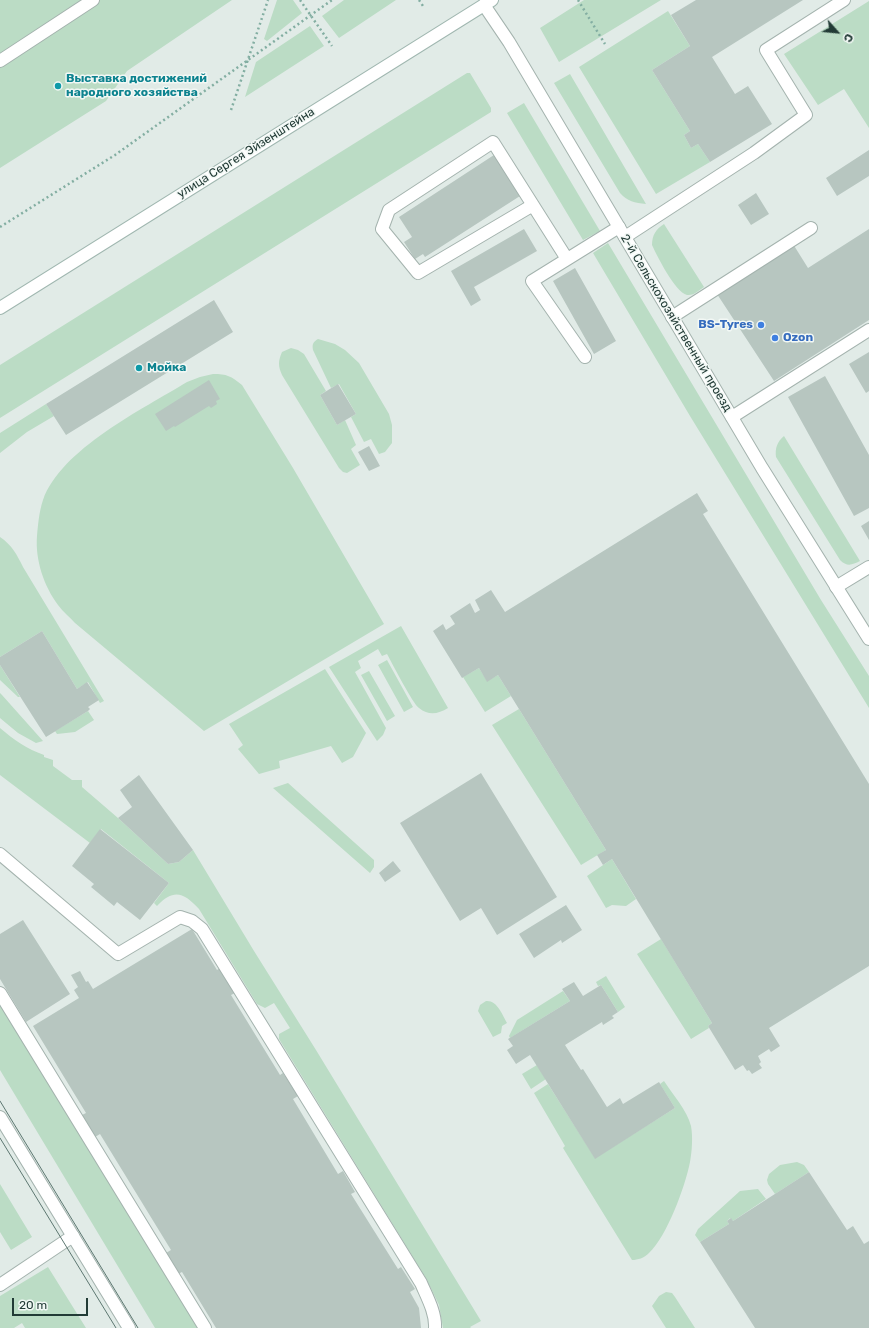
<!DOCTYPE html>
<meta charset="utf-8">
<style>
body{margin:0}
#map{position:relative;width:869px;height:1328px;overflow:hidden;background:#e1ebe7;font-family:Rubik,sans-serif}
canvas{display:block}
.north{position:absolute;left:817px;top:12px;width:40px;height:40px;-webkit-text-stroke:3px #f2f8f5;paint-order:stroke;rotate:117deg;font-size:11px;font-weight:700;line-height:16px;text-align:center;color:#223b36}
.north::after{content:'';display:block;margin:auto;width:14px;height:18px;background:#223b36;clip-path:polygon(50% 0,100% 100%,50% 72%,0 100%)}
.scale{position:absolute;left:12px;top:1298px;width:76px;height:18px;box-sizing:border-box;border:2px solid #223b36;border-top:0;padding-left:5px;font-size:12px;line-height:14px;white-space:nowrap;color:#223b36;-webkit-text-stroke:3px #f2f8f5;paint-order:stroke}
</style>
<div id="map">
<canvas width="869" height="1328"></canvas>
<div class="north">С</div>
<div class="scale">20 m</div>
</div>
<script>
const c = document.querySelector('canvas').getContext('2d');
c.lineJoin = 'round';
function fillPath(path, color) {
  c.fillStyle = color;
  c.fill(path, 'evenodd');
}
function trace(path, color, width, dash) {
  c.strokeStyle = color;
  c.lineWidth = width;
  c.lineCap = dash ? 'butt' : 'round';
  c.setLineDash(dash || []);
  c.stroke(path);
}
function drawText(font, color, halo, rows, align = 'center') {
  c.font = font + ' Rubik,sans-serif';
  c.lineWidth = 3;
  c.setLineDash([]);
  c.textBaseline = 'middle';
  c.strokeStyle = halo;
  c.fillStyle = color;
  for (const [text, x, y, turn = 0] of rows) {
    c.save();
    c.translate(x, y);
    c.rotate((+turn || 0) * Math.PI / 180);
    c.textAlign = isNaN(turn) ? turn : align;
    if (halo) c.strokeText(text, 0, 0);
    c.fillText(text, 0, 0);
    c.restore();
  }
}
const green = new Path2D(`
 M0 0H232L127 71 106 101 0 168Z
 M277 0H293L302 13 267 41 264 39Z
 M344 0H396L339 38 322 16Z
 M584 0H661L559 62 540 28Z
 M869 1V128L844 89 818 105 784 54Z
 M668 11 690 46 652 70 690 131 684 135 691 148 698 144 710 162 656 194 579 67Z
 M310 26 324 46 245 97 256 62Z
 M467 73H470L491 108V112L0 418V365Z
 M570 74 646 204C635 203 627 201 620 193L554 83Z
 M524 103 600 231 583 240 507 113Z
 M664 224 704 287C699 290 694 296 687 295 675 292 657 256 652 245 652 235 656 229 664 224Z
 M608 243 821 600 869 676V708L690 416 593 253Z
 M318 339 335 344 345 350 359 363 389 414 392 425V443L385 452 379 454 371 439 364 442 351 417 356 414 339 384 331 388 313 350C312 344 313 342 318 339Z
 M291 348 298 350 304 354 326 391 320 395 337 425 345 420 356 445 351 449 360 465 347 473 343 472 339 468 282 375C278 366 278 361 282 352Z
 M213 374C227 374 231 376 242 385L293 468 384 624 204 731 75 623C70 617 63 612 58 605 44 586 35 560 37 536 38 525 39 512 43 500 61 449 143 409 187 382L200 377Z
 M46 404 54 416 27 432 0 453V433Z
 M784 436 860 561C852 565 847 567 840 560L776 457C775 448 777 442 784 436Z
 M0 537C12 545 17 555 23 567L104 701 100 703 88 682 77 689 42 631 0 657Z
 M401 626 448 708C438 714 429 716 419 708 413 704 392 663 387 654L382 656 378 649 358 661 361 668 355 672 386 728 383 735 377 741 329 667Z
 M387 660 413 707 404 712 378 665Z
 M0 665 20 697H18L0 680Z
 M479 668 487 681 498 675 511 696 485 712 463 677Z
 M325 669 366 733 353 757 342 763 331 746 279 761 280 768 259 774 238 749 243 745 229 724Z
 M369 671 395 716 387 721 361 675Z
 M0 693 2 695 43 741 36 743 18 733 0 718Z
 M519 709 606 850 581 865 492 725Z
 M88 711 94 720 75 732 57 734 55 731Z
 M0 728C14 740 27 749 44 755V757L53 760V766L72 780H82V787L118 818 168 864 179 862 193 850 254 951 316 1050 481 1321 470 1327 471 1328H443L439 1305 427 1280 279 1039V1034L290 1028 274 1003 265 1008 257 1004 199 909C184 893 174 888 157 906L154 903 169 883 101 829 90 843 0 775Z
 M288 783 374 860V867L370 873 273 788Z
 M612 859 636 899 626 906 612 905 606 908 587 876Z
 M661 939 712 1023 708 1026 709 1028 691 1039 637 954Z
 M606 976 625 1007 618 1012 601 985 598 986 596 982Z
 M563 991 570 1001 510 1038 509 1036 517 1020Z
 M486 1001C497 1000 502 1014 507 1023L502 1026 501 1033 493 1037 478 1011 480 1005Z
 M0 1003 199 1328H155L0 1070Z
 M537 1065 546 1079 531 1089 522 1074Z
 M664 1081C673 1095 687 1110 691 1126 693 1137 692 1151 690 1162 685 1187 667 1236 649 1253 644 1258 638 1260 632 1260L563 1148 565 1146 534 1093 548 1084 595 1158 675 1108 660 1084Z
 M797 1162 804 1165 809 1172 775 1194 768 1184 767 1180 769 1174 780 1165Z
 M0 1184 32 1237 11 1250 0 1232Z
 M758 1189 766 1199 733 1221 730 1218 727 1221 729 1224 700 1242 695 1235 698 1229 740 1191Z
 M48 1267 86 1328H25L22 1323 14 1328H0V1296Z
 M666 1292 672 1293 675 1297 695 1328H666L652 1306 659 1296Z`);
const building = new Path2D(`
 M696 0H803L712 57 735 94 748 86 772 124 710 162 698 144 691 148 684 135 690 131 652 70 690 46 671 15Z
 M869 150V176L837 196 826 178Z
 M494 155 520 196 425 257 423 254 415 259 404 242 412 237 399 217Z
 M756 193 769 214 751 225 738 205Z
 M524 229 537 251 474 287 481 300 471 306 451 271Z
 M869 229V320L774 381 717 294 793 244 808 268Z
 M575 268 616 341 594 354 553 281Z
 M214 300 233 332 66 435 46 404Z
 M869 352V391L866 393 849 364Z
 M825 376 869 455V508L854 516 788 397Z
 M209 380 220 399 216 401 217 404 211 408 209 406 175 427 174 426 166 431 155 414Z
 M338 384 356 414 337 425 320 395Z
 M369 446 380 466 369 471 358 452Z
 M697 493 708 511 703 514 869 784V966L769 1028 780 1046 771 1052 769 1049 758 1056 761 1062 759 1064 762 1068 752 1074 749 1070 747 1071 743 1065 735 1070 708 1026 712 1023 612 859 603 865 597 855 606 850 498 675 487 682 479 668 462 678 433 631 443 624 446 630 455 624 450 616 470 603 475 613 480 610 475 600 491 590 505 612Z
 M869 521V540L861 526Z
 M42 631 77 689 87 682 99 700 88 707 90 709 88 711 46 737 0 665V657Z
 M481 773 557 897 497 935 481 908 460 921 400 823Z
 M139 775 193 850 179 862 168 864 118 818 132 807 120 790Z
 M100 829 169 883 140 920 117 902 114 906 91 887 94 884 72 866Z
 M393 861 401 871 385 882 379 873Z
 M566 905 582 930 562 943 561 940 534 958 519 934Z
 M23 920 70 994 26 1022 0 979V934Z
 M192 929 217 970 220 968 235 993 231 995 280 1075 283 1073 298 1096 293 1099 338 1174 343 1171 355 1192 351 1194 398 1269 401 1267 415 1289 410 1292 419 1308 421 1328H216L182 1272 178 1274 166 1253 171 1250 100 1134 95 1137 82 1115 86 1113 33 1026 79 998 74 990 78 987 71 975 80 971 86 982 88 981 93 989Z
 M574 982 583 996 601 985 618 1012 612 1016 614 1018 603 1025 602 1022 565 1045 581 1070 583 1069 607 1107 620 1098 623 1104 659 1082 675 1108 595 1159 530 1055 516 1064 507 1050 513 1046 508 1039 570 1001 562 989Z
 M809 1172 847 1230 853 1226 864 1244 869 1241V1328H755L700 1242 729 1224 727 1221 731 1218 733 1221Z`);
const path = new Path2D(`
 M300 0 332 46
 M419 0 423 6
 M578 0 605 44
 M231 110 268 0
 M0 227 115 155 332 0`);
const service = new Path2D(`
 M0 61 93 0
 M533 205 418 273 382 229 389 210 493 142 567 259
 M625 237 754 153 806 115 766 50 844 0
 M672 317 811 228
 M585 357 532 281 619 227
 M732 417 869 330
 M836 587 869 567
 M0 854 118 954 180 917 192 921 202 929 421 1283C427 1297 436 1313 435 1328
 M0 993 205 1328
 M0 1285 73 1236`);
const minor = new Path2D(`
 M484 5 509 42 762 468 869 639
 M0 1117 129 1328`);
const secondary = new Path2D(`
 M0 308 492 0`);
const tram = new Path2D(`
 M0 1101 138 1328
 M0 1138 116 1328`);
const markers = [
 [58,86,4,"#0f9aa8"],
 [761,325,4,"#3f7fe0"],
 [775,338,4,"#3f7fe0"],
 [139,368,4,"#0f9aa8"]
];
const cultureNames = [
 ["Выставка достижений",66,79],
 ["народного хозяйства",66,93],
 ["Мойка",147,368]
];
const streetNames = [
 ["улица Сергея Эйзенштейна",246,153,-32],
 ["2-й Сельскохозяйственный проезд",676,323,59]
];
const shopNames = [
 ["BS-Tyres",753,325],
 ["Ozon",783,338,"left"]
];
fillPath(green, '#bbdcc5');
fillPath(building, '#b7c6c0');
trace(service, '#a4b3ae', 14);
trace(minor, '#a4b3ae', 14);
trace(secondary, '#a0b7b0', 14);
trace(path, '#83aea2', 2.5, [2, 3]);
trace(service, '#fff', 12);
trace(minor, '#fff', 12);
trace(secondary, '#fff', 12);
trace(tram, '#5d7771', 1);
for (const [x, y, r, color] of markers) {
  const dot = new Path2D();
  dot.arc(x, y, r, 0, 2 * Math.PI);
  c.fillStyle = color;
  c.fill(dot);
  trace(dot, '#f2f8f5', 1.5);
}
drawText('bold 12px', '#0d838f', '#f2f8f5', cultureNames, 'left');
drawText('12px', '#223b36', '#f2f8f5', streetNames);
drawText('bold 12px', '#366cbe', '#f2f8f5', shopNames, 'right');
</script>
